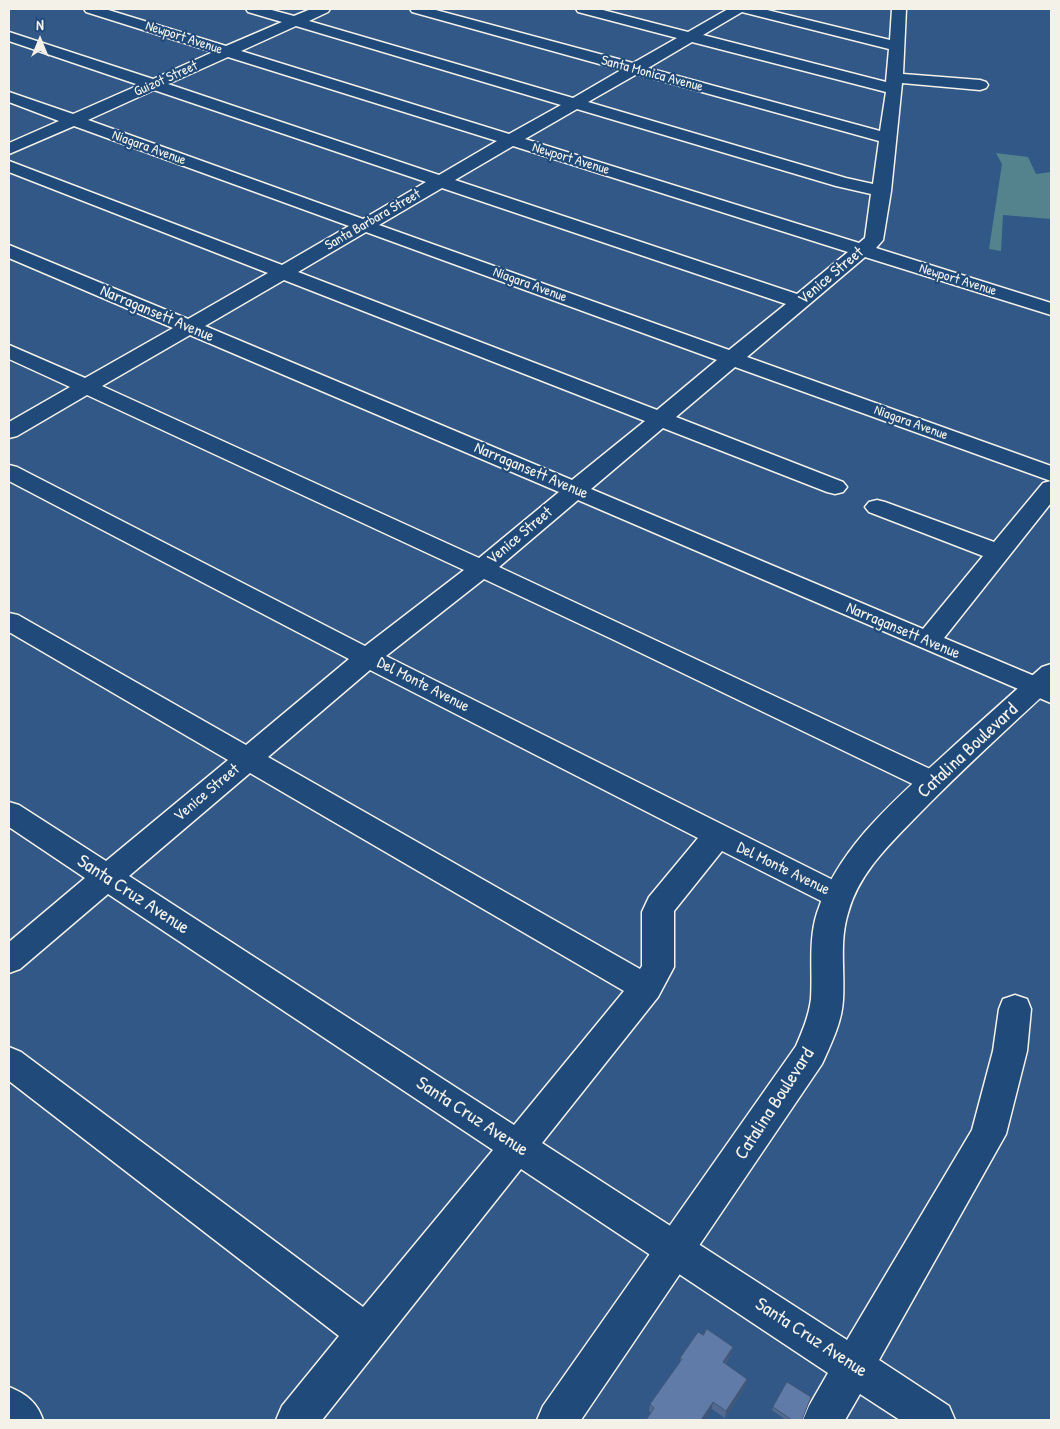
<!DOCTYPE html>
<style>
body{margin:0}
#map{position:relative;width:1060px;height:1429px;overflow:hidden;background:#325887;font-family:"Patrick Hand",sans-serif}
canvas{display:block}
.frame{position:absolute;inset:0;border:10px solid #f4f1e8;pointer-events:none}
.north{position:absolute;left:15px;top:15px;width:50px;height:50px;-webkit-text-stroke:4px #1f4a7a;paint-order:stroke;rotate:0deg;font-size:14px;font-weight:700;line-height:20px;text-align:center;color:#f4f1e8}
.north::after{content:'';display:block;margin:auto;width:18px;height:22px;background:#f4f1e8;clip-path:polygon(50% 0,100% 100%,50% 72%,0 100%)}
</style>
<div id="map">
<canvas width="1060" height="1429"></canvas>
<div class="frame"></div>
<div class="north">N</div>
</div>
<script>
const c = document.querySelector('canvas').getContext('2d');
c.lineJoin = 'round';
function fillPath(path, color) {
  c.fillStyle = color;
  c.fill(path, 'evenodd');
}
function trace(path, color, width, dash) {
  c.strokeStyle = color;
  c.lineWidth = width;
  c.lineCap = dash ? 'butt' : 'round';
  c.setLineDash(dash || []);
  c.stroke(path);
}
function drawText(font, color, halo, rows, align = 'center') {
  c.font = font + ' "Patrick Hand",sans-serif';
  c.lineWidth = 4.5;
  c.setLineDash([]);
  c.textBaseline = 'middle';
  c.strokeStyle = halo;
  c.fillStyle = color;
  for (const [text, x, y, turn = 0] of rows) {
    c.save();
    c.translate(x, y);
    c.rotate((+turn || 0) * Math.PI / 180);
    c.textAlign = isNaN(turn) ? turn : align;
    if (halo) c.strokeText(text, 0, 0);
    c.fillText(text, 0, 0);
    c.restore();
  }
}
const green = new Path2D(`
 M996 153 1028 157 1036 174 1051 172V219L1003 215 1001 251 989 249 1002 164Z`);
const minor = new Path2D(`
 M84 9H105L226 46 282 22 248 12 246 9H268L294 16 311 9H330L328 12 309 21 573 98 621 70 412 12 410 9H432L633 63 677 38 578 12 576 9H599L688 32 728 9H763L890 40 892 9H906L903 74 980 80 986 82 988 85 986 88 980 90 902 83 891 191 883 240 876 248 1051 303V315L865 257 747 357 1051 466V481L735 367 676 417 843 482 847 487 843 492 835 494 827 492 663 428 591 489 923 629 983 556 869 512 865 507 869 502 877 500 885 502 994 542 1043 483 1051 481V503L944 638 1051 683V703L578 500 499 567 943 775 947 782 943 789 933 792 923 789 612 639 484 579 386 656 849 888 853 896 849 904 838 908 827 904 722 851 674 911V967L658 997 542 1143 847 1340 972 1130 993 1051 999 1009 1003 999 1015 995 1027 999 1031 1009 1027 1051 1006 1134 879 1360 949 1406 955 1420H900L860 1394 845 1420H803L809 1406 828 1373 521 1169 322 1420H276L282 1406 339 1336 9 1081V1047L21 1052 363 1307 493 1150 108 894 20 969 9 973V942L85 878 9 827V802L19 805 106 861 228 760 9 632V613L18 615 246 745 349 659 9 481V465L17 467 365 646 464 570 87 395 17 436 9 438V422L70 387 9 359V345L85 378 173 328 9 258V245L188 319 268 273 9 172V161L282 265 349 226 74 126 9 154V143L59 121 9 102V92L73 114 139 85 9 41V32L153 79 213 52 86 12ZM742 12 889 49 886 82 703 35ZM296 26 561 105 509 134 241 51ZM692 42 886 92 880 131 648 68ZM228 57 497 141 439 175 168 84ZM637 74 879 141 873 184 846 178 588 102ZM154 90 426 182 363 219 88 120ZM577 109 836 186 871 194 865 238 859 243 525 139ZM513 146 848 252 797 294 455 180ZM442 188 786 304 729 350 379 225ZM366 232 717 360 657 410 298 272ZM284 280 645 421 572 480 205 326ZM190 335 559 492 479 558 102 386ZM370 670 698 838 649 897 642 912V966L640 969 268 757ZM250 773 624 991 514 1125 129 876Z
 M9 1387C26 1394 37 1402 43 1420H9Z`);
const major = new Path2D(`
 M1051 664V688C1007 729 962 770 920 813 891 843 859 872 848 913 839 942 845 971 843 1000 842 1022 831 1044 822 1064L581 1420H537L543 1406 796 1046C802 1032 809 1016 811 999 813 971 808 941 817 913 838 847 897 798 946 753 978 724 1010 695 1042 667Z`);
const wall = new Path2D(`
 M703 1335 733 1347 731 1354 725 1364 747 1379 745 1386 725 1418 712 1409 651 1413 649 1411 650 1404 680 1362V1358Z
 M773 1407 802 1420H786L772 1410Z`);
const shadedWall = new Path2D(`
 M733 1347 731 1354 721 1369 723 1362Z
 M747 1379 745 1386 725 1418 726 1411Z
 M713 1402 712 1409 704 1420H701Z`);
const building = new Path2D(`
 M707 1329 733 1347 723 1362 747 1379 726 1411 713 1402 701 1420H646L654 1408 650 1404 682 1359 680 1358 698 1332 703 1335Z
 M787 1382 811 1397 802 1420H792L773 1407Z`);
const farStreetnames = [
 ["Newport Avenue",184,38,18],
 ["Santa Monica Avenue",652,74,15],
 ["Guizot Street",166,79,-24],
 ["Niagara Avenue",149,148,20],
 ["Newport Avenue",571,159,17],
 ["Santa Barbara Street",373,220,-30],
 ["Newport Avenue",958,280,17],
 ["Niagara Avenue",530,285,20],
 ["Niagara Avenue",911,423,20]
];
const streetNames = [
 ["Venice Street",831,276,-40],
 ["Narragansett Avenue",157,314,23],
 ["Narragansett Avenue",531,471,23],
 ["Venice Street",520,536,-40],
 ["Narragansett Avenue",903,631,23],
 ["Del Monte Avenue",423,685,27],
 ["Venice Street",207,793,-40],
 ["Del Monte Avenue",783,869,26]
];
const nearStreetnames = [
 ["Catalina Boulevard",968,751,-43],
 ["Santa Cruz Avenue",133,895,33],
 ["Catalina Boulevard",775,1104,-57],
 ["Santa Cruz Avenue",472,1117,33],
 ["Santa Cruz Avenue",811,1338,33]
];
fillPath(green, '#54838d');
trace(minor, '#f4f1e8', 3);
trace(major, '#f4f1e8', 3);
fillPath(minor, '#1f4a7a');
fillPath(major, '#1f4a7a');
fillPath(wall, '#536a90');
fillPath(shadedWall, '#435675');
fillPath(building, '#607ba7');
trace(building, '#435675', 1);
drawText('14px', '#f4f1e8', '#1f4a7a', farStreetnames);
drawText('16px', '#f4f1e8', '#1f4a7a', streetNames);
drawText('19px', '#f4f1e8', '#1f4a7a', nearStreetnames);
</script>
